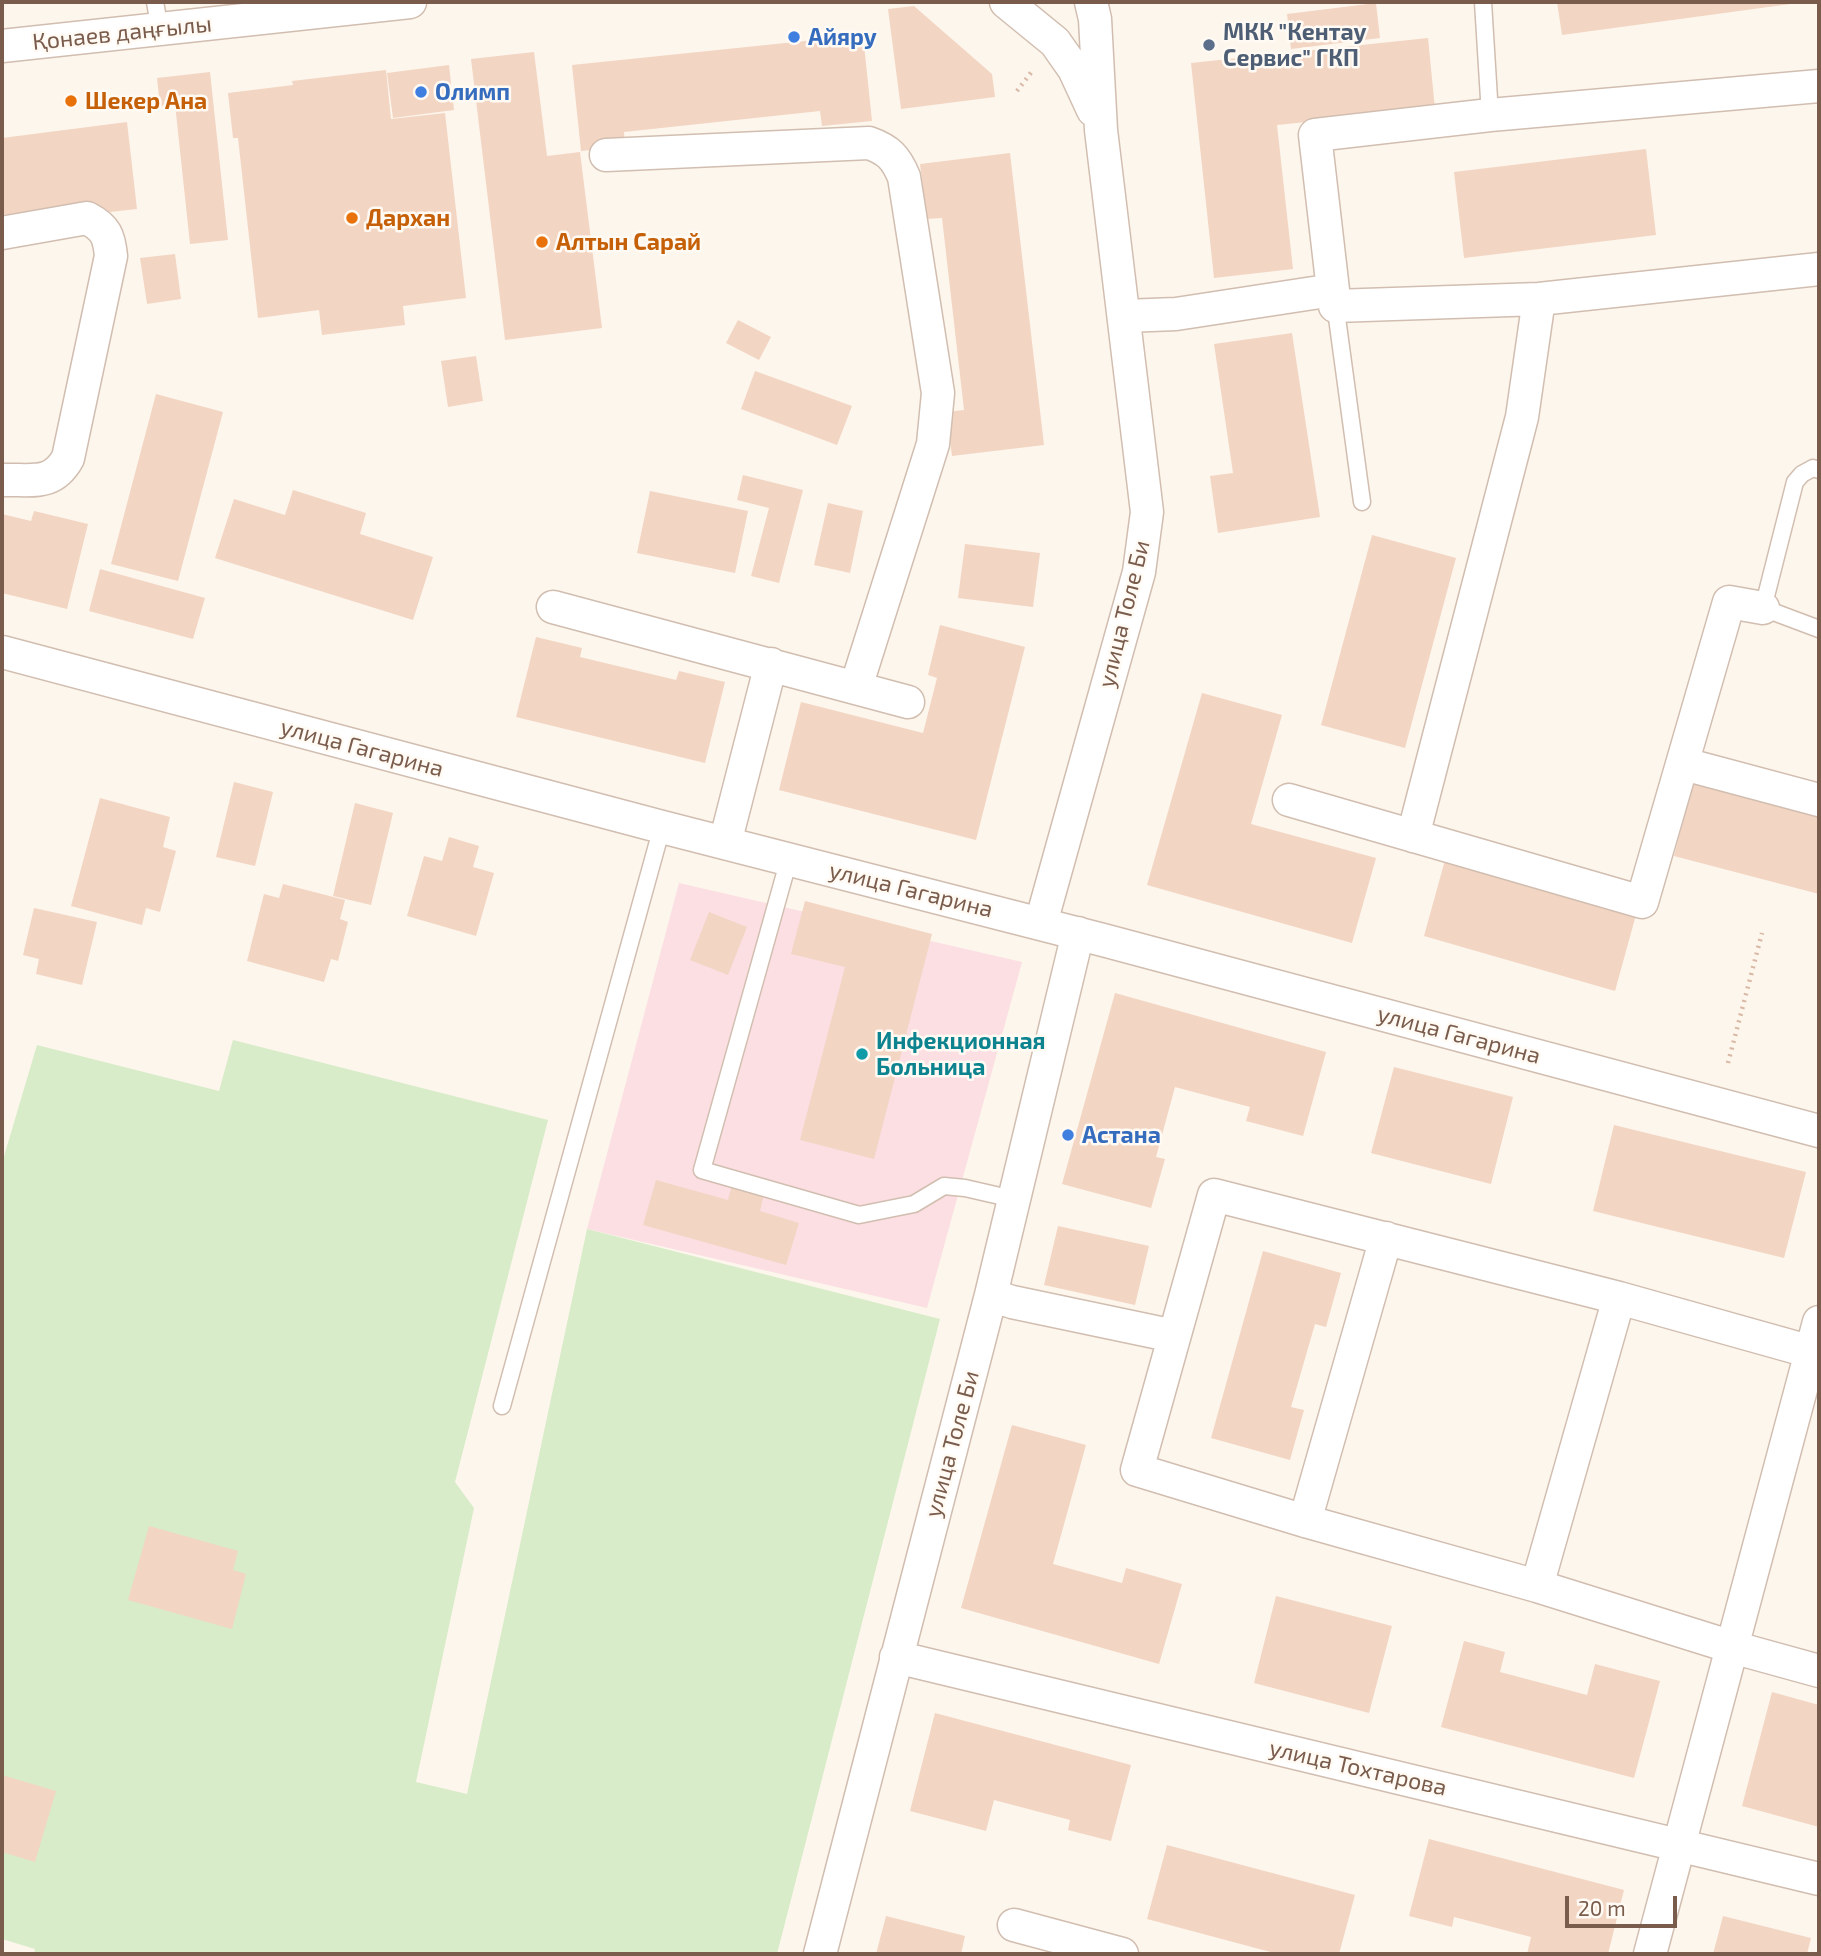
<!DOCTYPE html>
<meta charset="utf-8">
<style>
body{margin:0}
#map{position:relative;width:1821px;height:1956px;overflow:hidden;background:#fdf6ec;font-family:"Exo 2",sans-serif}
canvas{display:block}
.frame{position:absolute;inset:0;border:4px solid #7a5c4d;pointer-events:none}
.scale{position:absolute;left:1565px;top:1896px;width:112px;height:32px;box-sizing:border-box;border:4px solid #7a5c4d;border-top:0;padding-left:9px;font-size:21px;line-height:24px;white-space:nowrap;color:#7a5c4d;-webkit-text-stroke:5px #fffaf3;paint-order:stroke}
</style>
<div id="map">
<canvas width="1821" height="1956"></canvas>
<div class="frame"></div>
<div class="scale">20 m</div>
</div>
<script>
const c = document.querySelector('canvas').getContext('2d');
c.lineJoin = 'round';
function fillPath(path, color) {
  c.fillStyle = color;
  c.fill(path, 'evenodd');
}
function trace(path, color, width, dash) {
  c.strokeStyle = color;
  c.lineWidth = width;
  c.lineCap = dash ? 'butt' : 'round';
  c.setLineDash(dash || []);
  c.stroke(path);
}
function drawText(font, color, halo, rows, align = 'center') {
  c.font = font + ' "Exo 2",sans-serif';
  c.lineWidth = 5;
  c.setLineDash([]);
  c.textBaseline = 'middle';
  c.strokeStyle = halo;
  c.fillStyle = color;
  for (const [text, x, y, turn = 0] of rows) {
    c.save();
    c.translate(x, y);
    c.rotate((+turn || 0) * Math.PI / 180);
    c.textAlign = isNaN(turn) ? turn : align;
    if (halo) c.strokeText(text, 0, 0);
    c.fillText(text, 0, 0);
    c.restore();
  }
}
const medical = new Path2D(`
 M679 883 1022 962 927 1308 587 1229Z`);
const green = new Path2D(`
 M233 1040 548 1120 455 1482 474 1508 416 1782 467 1794 587 1229 940 1319 777 1954H34L35 1949 2 1939V1163L37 1045 219 1091Z`);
const building = new Path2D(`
 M1557 2H1798V3L1562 35Z
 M1376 3 1380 38 1291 49 1287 14Z
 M914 6 992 74 995 97 901 109 888 9Z
 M863 35 872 121 822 126 820 111 624 132 625 147 581 151 572 65Z
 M1428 38 1435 109 1277 125 1293 269 1214 278 1191 63Z
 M534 52 547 156 580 152 602 328 505 340 471 59Z
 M449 65 454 110 393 118 387 73Z
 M386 70 391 119 445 113 466 298 403 306 405 325 322 335 319 310 258 318 238 138H233L228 93 293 85 292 81Z
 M210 72 228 240 190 244 175 104 160 106 157 78Z
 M127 122 137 209 92 214 91 204 2 215V138Z
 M1646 149 1656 235 1464 258 1454 172Z
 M1010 153 1044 445 952 456 946 412 964 410 942 218 927 219 920 164Z
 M175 254 181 299 147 304 140 258Z
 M738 320 771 337 759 360 726 343Z
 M1292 333 1320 517 1218 533 1210 476 1233 473 1214 344Z
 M476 356 483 401 448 407 441 361Z
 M755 371 852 406 837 445 741 409Z
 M156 394 223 412 178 581 111 564Z
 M743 475 803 490 779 583 751 576 769 508 737 500Z
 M293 490 366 513 360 534 433 557 413 620 215 558 234 499 285 515Z
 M650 491 748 511 735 573 637 553Z
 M828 503 863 511 850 573 814 565Z
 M34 511 88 524 67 609 2 593V514L31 521Z
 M1372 535 1456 558 1405 748 1321 725Z
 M965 544 1040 553 1033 607 958 598Z
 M100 569 205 598 193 639 89 611Z
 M940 625 1025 647 976 840 779 790 801 702 923 733 937 678 928 675Z
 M536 637 582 648 580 657 676 680 679 671 725 682 705 763 516 717Z
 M1202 693 1282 715 1251 824 1376 858 1352 943 1147 885Z
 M1695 776 1819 809V894L1674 856Z
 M234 782 273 792 255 866 216 857Z
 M100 798 170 817 163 847 176 851 160 912 146 908 142 925 71 906Z
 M355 803 393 813 371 905 333 896Z
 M449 837 479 846 473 867 494 873 476 936 407 916 424 856 442 861Z
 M1445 860 1639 904 1615 991 1424 936Z
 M283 884 345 900 340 919 348 922 338 961 331 959 324 982 247 961 264 894 279 898Z
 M805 901 932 934 874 1159 800 1140 845 967 791 954Z
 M34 908 97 922 82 985 36 974 39 959 23 955Z
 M709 912 747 927 728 975 690 960Z
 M1115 993 1326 1052 1303 1136 1246 1121 1250 1107 1175 1087 1156 1157 1165 1159 1151 1208 1062 1184Z
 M1394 1067 1513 1097 1491 1184 1371 1153Z
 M1614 1125 1806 1172 1784 1258 1593 1211Z
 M656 1180 728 1200 732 1185 764 1194 760 1211 799 1223 786 1265 643 1225Z
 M1058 1226 1149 1246 1135 1305 1044 1285Z
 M1263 1251 1341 1273 1326 1327 1315 1324 1291 1407 1304 1410 1290 1460 1211 1438Z
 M1012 1425 1086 1445 1053 1564 1122 1583 1126 1568 1182 1584 1159 1664 961 1608Z
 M149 1526 238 1551 233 1570 246 1574 232 1629 128 1600Z
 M1276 1596 1392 1626 1369 1713 1254 1683Z
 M1464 1641 1505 1652 1500 1672 1587 1695 1595 1664 1660 1681 1634 1778 1441 1727Z
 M1772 1692 1819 1705V1827L1742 1806Z
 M935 1713 1131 1765 1111 1841 1068 1830 1070 1820 994 1800 986 1831 910 1811Z
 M2 1775 56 1791 35 1862 2 1852Z
 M1429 1839 1624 1890 1608 1954H1527L1531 1937 1454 1917 1452 1927 1409 1916Z
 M1167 1845 1355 1895 1339 1954H1278L1147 1919Z
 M886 1916 965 1936 961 1954H876Z
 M1723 1916 1811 1938 1807 1954H1713Z`);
const path = new Path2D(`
 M1017 91 1033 70
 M1728 1063 1762 933`);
const lane = new Path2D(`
 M155 2 160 30
 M1483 2 1490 115
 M1335 303 1362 502
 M1819 470 1813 468 1802 474 1795 482 1763 608 1819 629
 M789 859 702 1170 859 1215 914 1204 944 1186 965 1188 1013 1199
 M502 1406 662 827`);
const street = new Path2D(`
 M1006 2 1055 42 1074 69 1093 110
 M2 46 410 2
 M606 155 869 143C889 150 896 158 904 177L938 393 933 444 856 687
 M2 233 87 218C106 228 109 236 111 256L68 458C52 487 31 479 2 480
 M1335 306 1539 299 1819 269
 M1125 316 1176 314 1333 290 1315 135 1490 115 1819 86
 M553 607 908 702
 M2 652 662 827 1103 940 1819 1131
 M1684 764 1819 800
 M1289 800 1642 902 1729 602 1763 608
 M1413 836 1522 417 1539 299
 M725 843 771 664
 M1041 923 1139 572 1147 512 1101 130 1095 19 1091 2
 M991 1295 1012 1302 1174 1336
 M1819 1354 1619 1298 1214 1195 1137 1470 1305 1521 1537 1586 1732 1647 1819 1671
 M1305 1521 1386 1238
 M1537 1586 1619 1298
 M896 1657 1819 1879
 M1014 1925 1122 1954
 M820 1954 991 1295 1078 933
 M1650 1954 1819 1322`);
const markers = [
 [794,37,7,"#3f7fe0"],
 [1209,45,7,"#5c6f8a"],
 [421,92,7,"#3f7fe0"],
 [71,101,7,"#e8710a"],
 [352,218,7,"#e8710a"],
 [542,242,7,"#e8710a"],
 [862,1054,7,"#0f9aa8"],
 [1068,1135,7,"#3f7fe0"]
];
const serviceNames = [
 ["МКК \"Кентау",1223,32],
 ["Сервис\" ГКП",1223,58]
];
const streetNames = [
 ["Қонаев даңғылы",122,33,-6],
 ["улица Толе Би",1124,614,-76],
 ["улица Гагарина",362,748,15],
 ["улица Гагарина",911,890,14],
 ["улица Гагарина",1459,1035,15],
 ["улица Толе Би",952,1444,-75],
 ["улица Тохтарова",1358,1768,13]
];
const shopNames = [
 ["Айяру",808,37],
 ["Олимп",435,92],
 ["Астана",1082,1135]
];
const foodNames = [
 ["Шекер Ана",85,101],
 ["Дархан",366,218],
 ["Алтын Сарай",556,242]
];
const cultureNames = [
 ["Инфекционная",876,1041],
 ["Больница",876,1067]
];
fillPath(medical, '#fbdfe3');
fillPath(green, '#d8ecc9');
fillPath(building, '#f3d5c3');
trace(lane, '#d1beb0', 19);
trace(street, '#d1beb0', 35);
trace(path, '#d9b8a5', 4.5, [2, 5]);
trace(lane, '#fff', 16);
trace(street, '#fff', 32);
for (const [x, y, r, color] of markers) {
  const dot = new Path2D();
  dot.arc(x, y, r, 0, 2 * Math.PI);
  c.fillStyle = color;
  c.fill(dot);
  trace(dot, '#fffaf3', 2.5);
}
drawText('bold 23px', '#4e5e75', '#fffaf3', serviceNames, 'left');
drawText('23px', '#7a5c4d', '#fffaf3', streetNames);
drawText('bold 23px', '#366cbe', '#fffaf3', shopNames, 'left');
drawText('bold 23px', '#c56008', '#fffaf3', foodNames, 'left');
drawText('bold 23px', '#0d838f', '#fffaf3', cultureNames, 'left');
</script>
